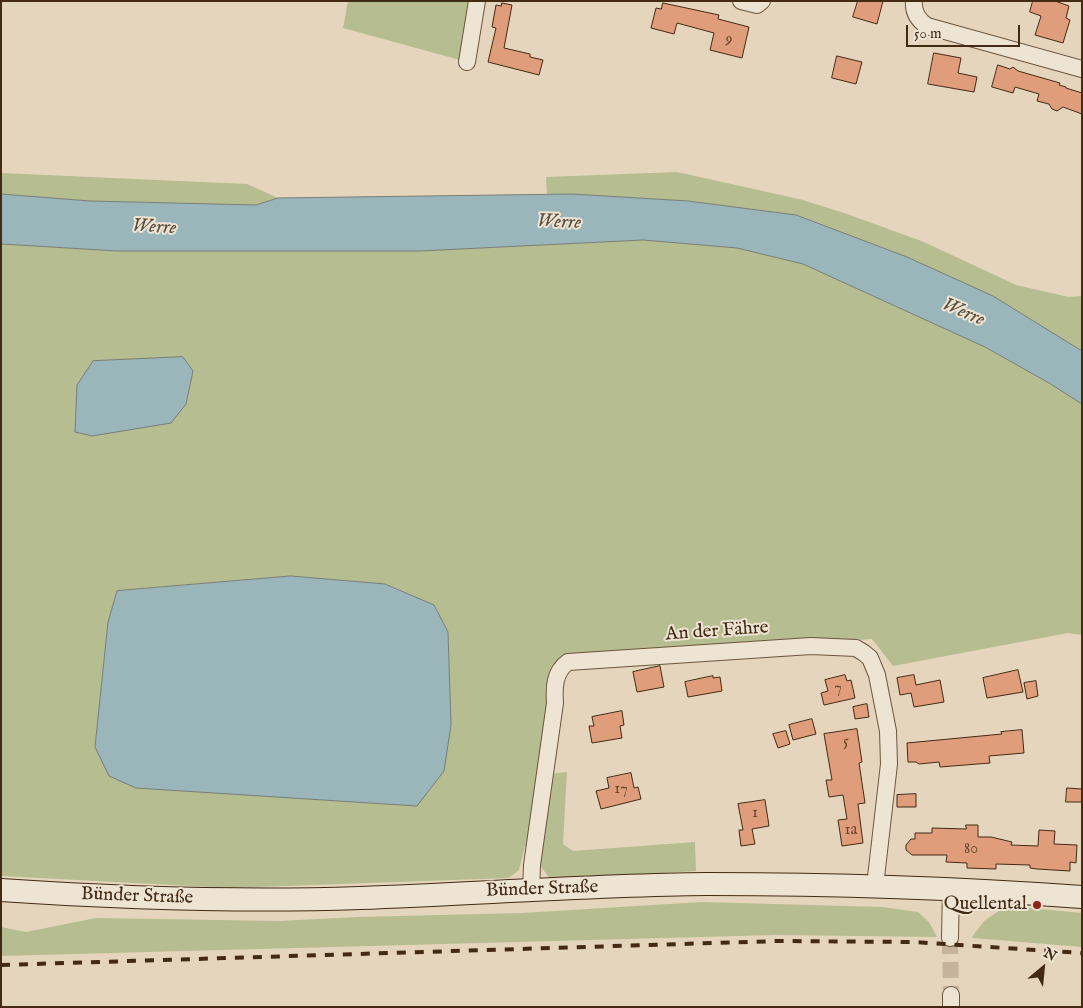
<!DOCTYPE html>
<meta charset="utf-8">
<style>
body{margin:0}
#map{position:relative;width:1083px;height:1008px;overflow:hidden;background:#e5d5bd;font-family:"IM FELL English",serif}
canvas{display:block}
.frame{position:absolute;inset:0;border:2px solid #432a12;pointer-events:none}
.north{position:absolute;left:1018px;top:943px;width:50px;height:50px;-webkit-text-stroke:4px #eee4d4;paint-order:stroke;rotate:28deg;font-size:14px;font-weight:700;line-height:20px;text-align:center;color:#432a12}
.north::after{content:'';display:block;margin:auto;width:18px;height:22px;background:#432a12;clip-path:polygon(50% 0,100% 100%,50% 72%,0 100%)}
.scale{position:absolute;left:906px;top:25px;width:114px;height:22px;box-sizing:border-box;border:2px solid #432a12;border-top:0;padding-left:6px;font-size:15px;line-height:18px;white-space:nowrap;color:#432a12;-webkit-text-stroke:4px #eee4d4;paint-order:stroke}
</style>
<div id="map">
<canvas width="1083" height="1008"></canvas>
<div class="frame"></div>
<div class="north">N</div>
<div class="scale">50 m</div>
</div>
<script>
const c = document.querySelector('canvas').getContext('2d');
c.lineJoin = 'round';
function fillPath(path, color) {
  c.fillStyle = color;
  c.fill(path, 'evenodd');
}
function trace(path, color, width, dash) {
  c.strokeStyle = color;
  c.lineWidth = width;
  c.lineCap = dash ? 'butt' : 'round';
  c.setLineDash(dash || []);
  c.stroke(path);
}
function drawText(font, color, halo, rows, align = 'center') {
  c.font = font + ' "IM FELL English",serif';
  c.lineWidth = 4;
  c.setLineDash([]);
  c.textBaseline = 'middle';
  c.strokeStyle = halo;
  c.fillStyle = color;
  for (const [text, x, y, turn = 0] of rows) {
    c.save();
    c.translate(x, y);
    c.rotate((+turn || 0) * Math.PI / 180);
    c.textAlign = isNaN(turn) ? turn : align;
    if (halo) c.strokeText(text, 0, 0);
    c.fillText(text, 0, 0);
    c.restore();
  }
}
const green = new Path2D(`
 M348 1H470L460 60 343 28Z
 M677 172 803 200 847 214 924 242 1016 285 1069 297 1082 296V351L993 296 907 257 796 215 688 201 572 194H547L546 177Z
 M1 173 247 184 278 198 256 205 90 201 1 194Z
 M643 240 737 248 803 264 985 347 1049 383 1082 404V635L1068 633 893 666 872 639 565 659 540 775 567 772 563 844 573 851 695 842 696 871 551 880 525 846 519 870 509 878 230 888 1 876V244L117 251H420ZM183 357 193 371 186 404ZM291 576 386 584 434 605 448 632 451 725 417 806 286 797 95 747 108 623 117 591Z
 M702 902 883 907 918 912 929 922 937 937 775 935 1 956V927L26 932 96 918 279 921 358 917 522 913Z
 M1029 908 1082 913V947L973 938 972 937 984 921 1000 910Z`);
const water = new Path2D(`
 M1 194 90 201 256 205 278 198 572 194 688 201 796 215 907 257 993 296 1082 351V404L1049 383 985 347 803 264 737 248 643 240 420 251H117L2 244Z
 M183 357 193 371 186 404 171 423 92 436 75 432 77 385 93 361Z
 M291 576 385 584 434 605 448 632 451 725 444 771 417 806 136 788 109 776 95 747 108 622 117 591Z`);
const building = new Path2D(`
 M858 1H883L877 24 853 17Z
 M1033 1H1055L1069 6 1066 18 1070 20 1063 43 1035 35 1041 16 1030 12Z
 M502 3 512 5 504 48 530 54V57L543 60 539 75 488 62 496 28 492 27 496 5 501 6Z
 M663 3 719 15 718 19 749 27 742 58 710 50 714 33 677 23 674 34 651 28 656 8 661 9Z
 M934 53 961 58 958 73 977 77 974 92 928 84Z
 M837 56 862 62 856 84 832 78Z
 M998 65 1010 69 1013 67 1018 71 1060 83 1059 85 1066 87V88L1082 93V114L1063 107 1057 111 1052 109 1049 104 1037 101 1039 94 1015 87 1013 93 992 87Z
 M660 666 664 687 637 692 633 672Z
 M1018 670 1023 692 987 698 983 678Z
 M845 675 847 681 851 680 855 698 824 705 821 693 828 691 825 680Z
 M914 675 916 685 940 680 944 702 914 707 911 693 900 695 897 678Z
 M713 676V678L720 677 722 691 688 697 685 682Z
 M1036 681 1038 696 1027 699 1024 683Z
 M867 704 869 717 855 719 853 707Z
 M622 711 624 725 620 726 622 738 592 743 589 726H594L592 717Z
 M812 719 816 734 793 740 789 725Z
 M857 729 862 762 859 763 865 803 858 804 863 843 842 846 838 820 847 819 843 795 829 797 826 780H832L824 734Z
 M1022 730 1024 753 989 756 990 763 940 767 939 762 919 764 916 762H908L907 743 1002 734 1001 732Z
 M786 731 790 744 778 748 773 734Z
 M631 773 634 788 638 787 641 799 601 809 596 791 609 788 607 778Z
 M1067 788 1082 789V802H1066Z
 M916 794V807H897V795Z
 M765 800 769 826 752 829 755 844 741 846 739 830H743L738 804Z
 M966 825H978V837H991L1012 842 1011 845 1038 846 1039 830 1055 831 1054 844 1077 845 1076 863 1070 862V871L1037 869 1030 868V865L996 864V869L967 868V863L946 862 947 855H912L906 850V845L911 839H915V833H932V828L966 829Z`);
const streetTunnel = new Path2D(`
 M950 938 951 995`);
const street = new Path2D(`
 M741 1 757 5 762 1
 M914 1C913 12 918 20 927 26L1082 69
 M467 62 477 1
 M531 891 532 865 555 703C554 688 554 672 568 662L811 646 856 648 864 653 870 658 877 675 888 731 889 764 875 886
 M950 938 951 888
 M951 995V1007`);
const secondary = new Path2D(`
 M1 890C120 898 240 902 360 898 475 894 591 885 707 884 832 884 957 888 1082 897`);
const rail = new Path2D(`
 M1 965 778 941 913 942 1082 953`);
const markers = [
 [1037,905,5,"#8f2418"]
];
const numberNames = [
 ["9",729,41],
 ["7",838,689],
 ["5",846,743],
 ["17",621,790],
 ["1",755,814],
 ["1a",851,831],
 ["80",971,850]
];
const streetNames = [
 ["An der Fähre",717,632,-4],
 ["Bünder Straße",542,890,-2],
 ["Bünder Straße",137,897,2]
];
const poiNames = [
 ["Quellental",1027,905]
];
const waterNames = [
 ["Werre",559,223,2],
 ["Werre",154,228,3],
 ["Werre",963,313,23]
];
fillPath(green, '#b6bd90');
fillPath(water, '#9ab6bb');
trace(water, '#777e77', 1);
fillPath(building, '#df9d7c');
trace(building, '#432a12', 1);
trace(streetTunnel, '#c5b39b', 16, [16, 8]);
trace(street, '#6c553d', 18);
trace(secondary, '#432a12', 24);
trace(street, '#eee4d4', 16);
trace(secondary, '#eee4d4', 22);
trace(rail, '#432a12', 4, [9, 9]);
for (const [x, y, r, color] of markers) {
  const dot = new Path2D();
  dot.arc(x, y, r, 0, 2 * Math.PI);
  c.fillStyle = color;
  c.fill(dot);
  trace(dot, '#eee4d4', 2);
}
drawText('16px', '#6a472c', null, numberNames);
drawText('19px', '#432a12', '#eee4d4', streetNames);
drawText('19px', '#432a12', '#eee4d4', poiNames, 'right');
drawText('italic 20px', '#594d3c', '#eee4d4', waterNames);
</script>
